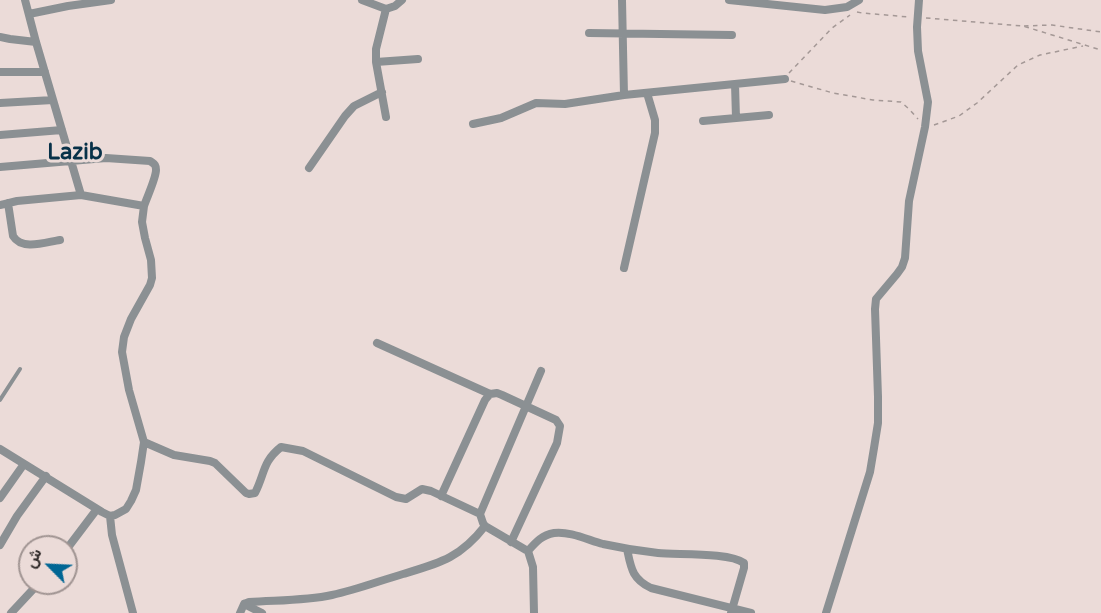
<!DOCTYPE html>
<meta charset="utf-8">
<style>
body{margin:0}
#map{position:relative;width:1101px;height:613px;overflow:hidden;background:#ebdbd8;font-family:"Varela Round",Vazirmatn,sans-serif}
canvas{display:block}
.north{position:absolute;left:18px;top:535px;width:60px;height:60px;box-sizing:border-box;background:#ebdbd8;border:2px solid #a09492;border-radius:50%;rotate:294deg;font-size:16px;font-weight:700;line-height:24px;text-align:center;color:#302a29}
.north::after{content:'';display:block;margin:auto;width:21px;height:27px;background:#006694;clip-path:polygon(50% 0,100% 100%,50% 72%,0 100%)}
</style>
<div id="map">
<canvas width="1101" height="613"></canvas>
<div class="north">ش</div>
</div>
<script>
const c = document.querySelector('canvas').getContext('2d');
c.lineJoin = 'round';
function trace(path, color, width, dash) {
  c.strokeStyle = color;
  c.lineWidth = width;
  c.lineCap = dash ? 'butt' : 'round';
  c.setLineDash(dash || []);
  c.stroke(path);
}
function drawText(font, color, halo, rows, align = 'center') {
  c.font = font + ' "Varela Round",sans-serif';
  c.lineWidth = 6;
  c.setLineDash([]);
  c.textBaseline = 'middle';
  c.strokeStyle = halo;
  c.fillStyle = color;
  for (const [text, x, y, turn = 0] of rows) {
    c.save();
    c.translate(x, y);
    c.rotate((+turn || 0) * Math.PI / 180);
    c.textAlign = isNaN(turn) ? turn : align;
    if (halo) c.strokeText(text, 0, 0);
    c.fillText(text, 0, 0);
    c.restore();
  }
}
const path = new Path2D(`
 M857 12 862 13 909 17
 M926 18 1023 26 1101 50
 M1024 26 1052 25 1101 32
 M789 73 832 28 850 15
 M791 81 833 93 873 100 901 102 909 109 918 119
 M934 125 959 116 977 103 1018 65 1040 55 1083 46`);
const lane = new Path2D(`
 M0 400 20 369`);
const street = new Path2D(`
 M25 0 36 42 81 195
 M362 0 386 9 395 6 402 0
 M622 0 624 95
 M729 0 825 10 847 7 859 0
 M386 9 376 49V62L386 117
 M29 14 68 6 111 0
 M589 33 732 35
 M0 37 10 39 36 42
 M376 62 418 59
 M0 72H45
 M735 84 736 118
 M0 103 53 100
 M703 121 769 115
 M473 124 501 118 536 103 565 104 624 95 785 79
 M0 135 62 130
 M0 167 106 158 150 161C154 164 156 164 156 170 156 178 147 197 144 206
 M309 168 345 116 354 106 382 92
 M8 203 13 236C22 251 46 242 60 240
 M0 205 17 201 81 195 144 206 142 222 145 238 151 260 152 278 150 285 131 319 124 337 122 352 129 390 144 442 141 462 136 490 131 501 126 509 115 515 110 516 102 512 0 449
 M624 268 655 133V120L647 93
 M377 343 490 394 497 393 502 395 556 420 560 426 557 443 511 542
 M144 442 174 455 210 461 215 463 246 493 249 494 255 493C265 474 262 462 281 447L303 451 396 497 406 499 422 489 431 491 480 514 541 371
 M441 496 485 400 490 394
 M0 498 24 464
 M480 514 483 523 485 526 526 550 528 551C536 542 542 535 554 533 570 531 588 540 603 544 621 548 639 551 658 553 677 555 730 552 744 563V568L731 613
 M110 516 112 535 133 613
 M0 545 17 516 46 476
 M627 549C631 568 632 579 651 588L751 613
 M66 550 97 509
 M528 551 533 567 534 613
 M244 604 262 613
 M11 613 39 583
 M240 613 244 604 249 602C276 600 305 601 332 595 356 590 379 581 403 574 440 563 460 558 485 526
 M826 613 870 472 874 448 878 423V397L875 309 876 299 897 274 902 267 905 258 909 201 925 127 928 102 918 51 917 27 919 0`);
const quarterNames = [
 ["Lazib",75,153]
];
trace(path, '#a49896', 1.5, [4.5, 4.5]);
trace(lane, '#8b9093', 4);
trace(street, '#8b9093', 8);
drawText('bold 22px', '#073148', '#ebdbd8', quarterNames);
</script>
